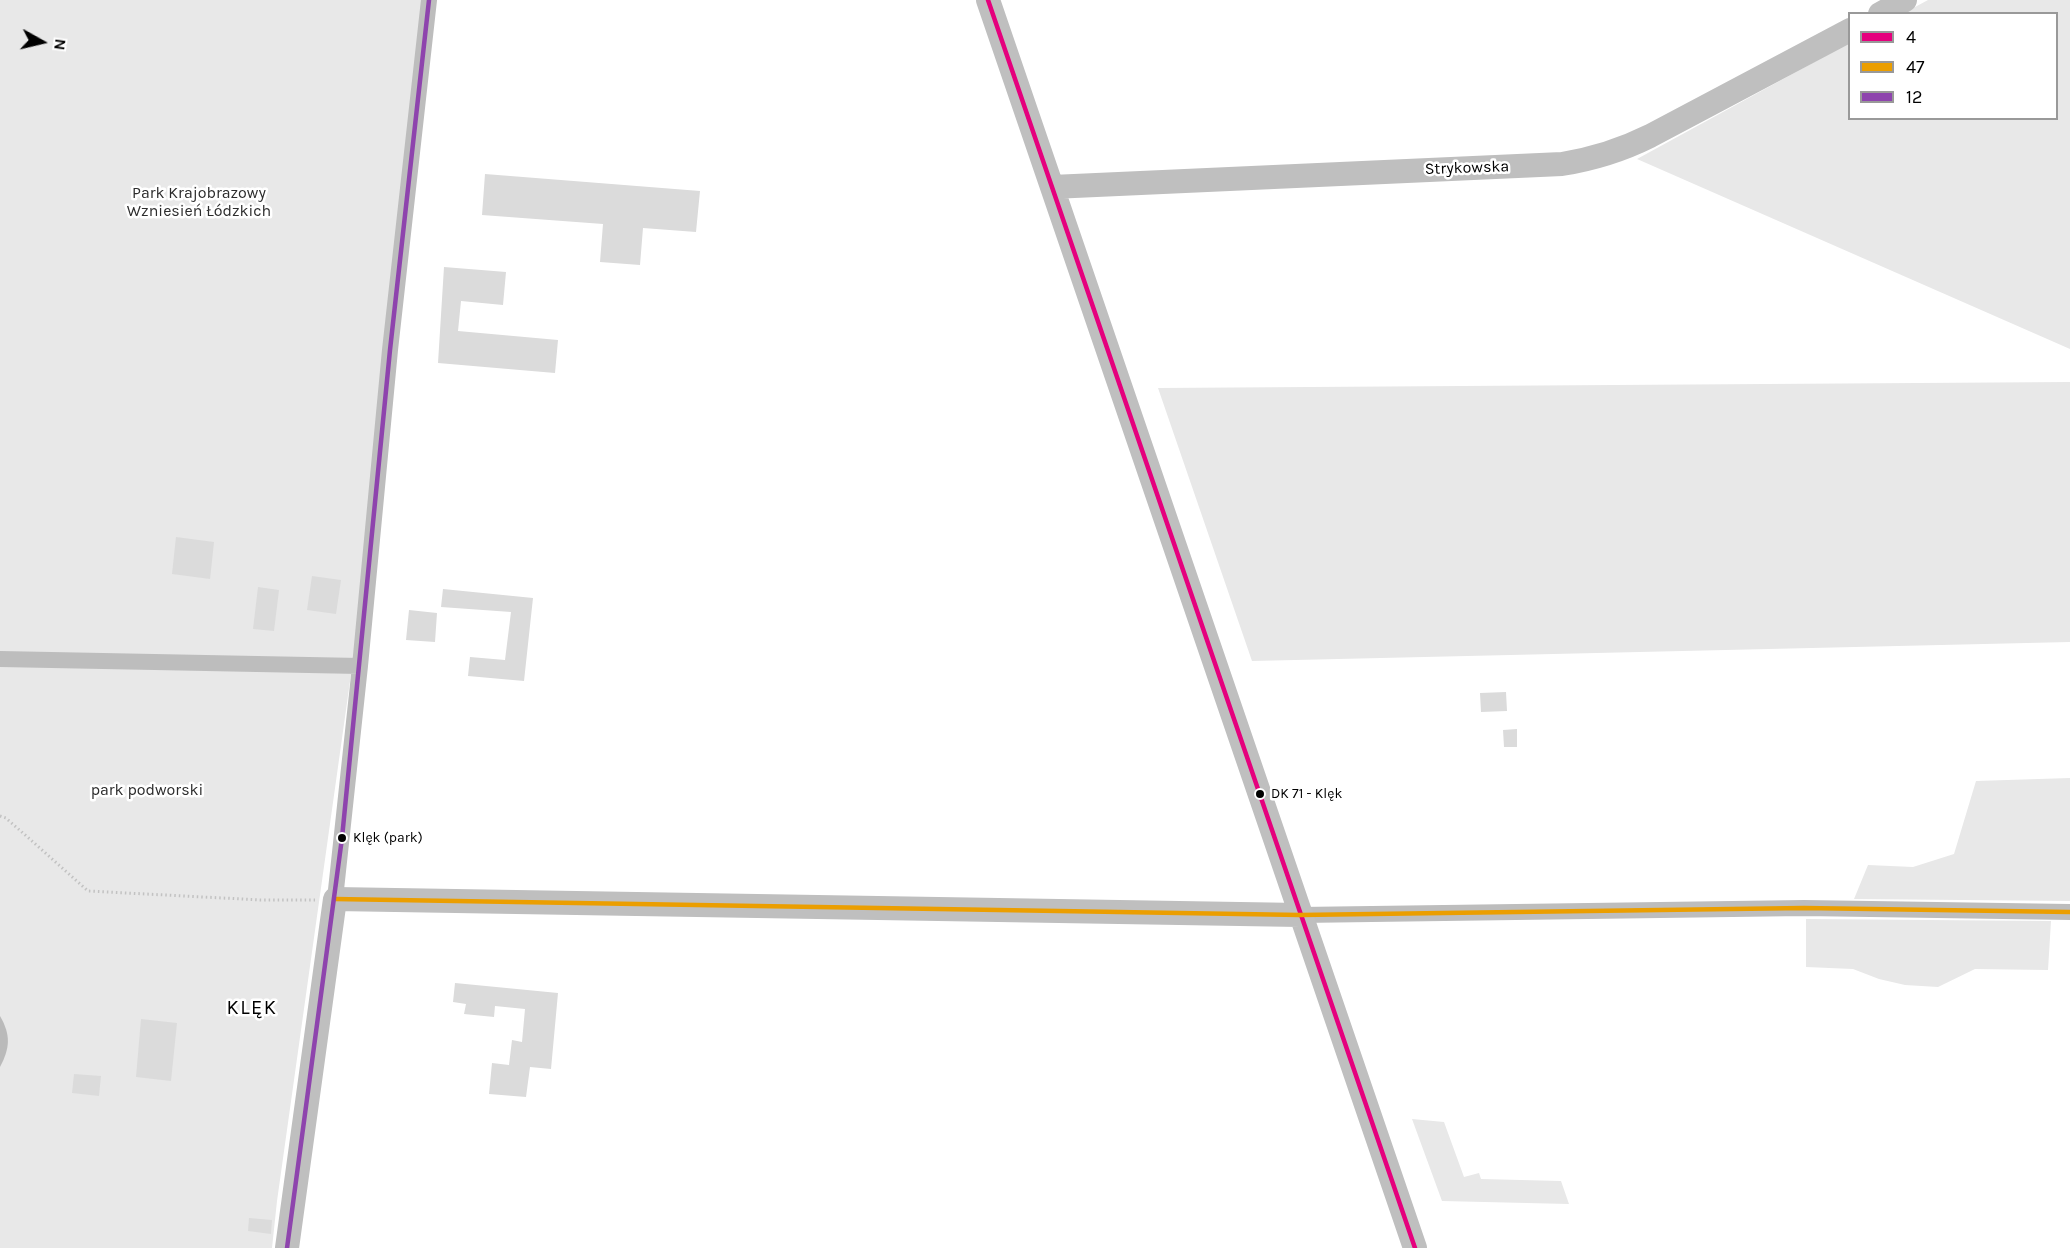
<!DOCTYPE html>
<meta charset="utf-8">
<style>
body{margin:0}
#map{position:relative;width:2070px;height:1248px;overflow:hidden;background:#fff;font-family:Karla,sans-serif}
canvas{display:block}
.legend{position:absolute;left:1848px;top:12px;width:210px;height:108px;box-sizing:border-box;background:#fff;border:2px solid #999;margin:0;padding:8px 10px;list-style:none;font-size:18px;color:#000}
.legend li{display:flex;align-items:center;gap:12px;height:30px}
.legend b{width:30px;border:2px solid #999}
.north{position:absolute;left:12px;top:12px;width:60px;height:60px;-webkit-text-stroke:4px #fff;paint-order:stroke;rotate:98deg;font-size:16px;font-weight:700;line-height:24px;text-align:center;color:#000}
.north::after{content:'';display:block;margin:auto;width:21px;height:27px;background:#000;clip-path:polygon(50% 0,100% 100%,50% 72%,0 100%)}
</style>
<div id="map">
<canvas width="2070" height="1248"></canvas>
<ul class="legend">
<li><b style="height:8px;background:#e5007d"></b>4</li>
<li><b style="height:8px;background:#eb9e00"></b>47</li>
<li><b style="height:8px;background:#8e44ad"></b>12</li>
</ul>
<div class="north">N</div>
</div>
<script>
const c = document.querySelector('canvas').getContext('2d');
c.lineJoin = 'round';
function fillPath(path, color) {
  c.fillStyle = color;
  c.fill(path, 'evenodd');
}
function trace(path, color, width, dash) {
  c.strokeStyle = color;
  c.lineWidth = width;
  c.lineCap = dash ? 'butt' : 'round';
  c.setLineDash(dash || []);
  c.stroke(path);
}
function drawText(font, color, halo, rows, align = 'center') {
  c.font = font + ' Karla,sans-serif';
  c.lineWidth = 5;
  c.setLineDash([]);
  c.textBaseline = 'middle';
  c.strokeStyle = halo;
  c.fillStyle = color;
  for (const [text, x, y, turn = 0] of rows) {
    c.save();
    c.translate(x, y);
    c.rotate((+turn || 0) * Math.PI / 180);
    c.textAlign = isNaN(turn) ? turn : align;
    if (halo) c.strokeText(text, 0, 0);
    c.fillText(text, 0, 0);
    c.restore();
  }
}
const green = new Path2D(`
 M0 0H422L353 660 277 1201 272 1248H0Z
 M1928 0H2070V349L1637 159 1849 43 1850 118H2056V14L1904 13Z
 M2070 382V642L1252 661 1158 388Z
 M2070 778V901L1854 899 1868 865 1913 867 1954 854 1976 781Z
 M1806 919 2051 921 2048 970 1975 969 1938 987 1905 985 1879 979 1853 969 1806 967Z
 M1412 1119 1444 1122 1464 1177 1479 1173 1481 1179 1561 1181 1569 1204 1442 1201Z`);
const water = new Path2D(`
 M0 1016C11 1035 10 1048 0 1067Z`);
const building = new Path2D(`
 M485 174 700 191 696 232 643 228 640 265 600 262 603 224 482 215Z
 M444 267 506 272 503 305 461 301 458 331 558 340 555 373 438 363Z
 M176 537 214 542 210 579 172 574Z
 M312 576 341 580 336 614 307 610Z
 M258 587 279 590 274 631 253 629Z
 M443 589 533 598 524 681 468 676 470 657 505 660 511 612 441 607Z
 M409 610 437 613 435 642 406 640Z
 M1506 692 1507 711 1481 712 1480 693Z
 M1517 729V747H1504L1503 730Z
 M455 983 558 993 551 1069 530 1067 526 1097 489 1094 492 1063 509 1065 512 1040 522 1042 525 1009 495 1006 494 1017 464 1014 466 1004 453 1002Z
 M141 1019 177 1023 171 1081 136 1077Z
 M74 1074 101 1076 99 1096 72 1093Z
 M249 1218 272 1220 271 1234 248 1231Z`);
const path = new Path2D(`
 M0 816 6 818 88 891 261 900H315`);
const street = new Path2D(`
 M0 659 360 666
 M335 899 360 666 390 350 429 0
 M1300 915 1804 908 2070 912`);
const secondary = new Path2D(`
 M988 0 1415 1248
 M1880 14 1905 0
 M1052 187 1562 164C1593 159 1622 150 1650 136L1850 30
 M287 1248 335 899 1300 915`);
const bus1 = new Path2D(`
 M988 0 1415 1248`);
const bus2 = new Path2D(`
 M335 899 1300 915 1804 908 2070 912`);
const bus3 = new Path2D(`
 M287 1248 342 838 390 350 429 0`);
const markers = [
 [1260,794,5,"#000"],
 [342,838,5,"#000"]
];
const busNames = [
 ["DK 71 - Klęk",1271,794],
 ["Klęk (park)",353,838]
];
const streetNames = [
 ["Strykowska",1467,168,-2]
];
const parkNames = [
 ["Park Krajobrazowy",199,193],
 ["Wzniesień Łódzkich",199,211],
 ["park podworski",147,790]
];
const quarterNames = [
 ["KLĘK",252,1008]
];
fillPath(green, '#e8e8e8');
fillPath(water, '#bababa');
fillPath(building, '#dbdbdb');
trace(path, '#c2c2c2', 3, [1.5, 3]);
trace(street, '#bdbdbd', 16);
trace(secondary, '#bfbfbf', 24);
trace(bus1, '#e5007d', 4.5);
trace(bus2, '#eb9e00', 4.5);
trace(bus3, '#8e44ad', 4.5);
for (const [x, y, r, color] of markers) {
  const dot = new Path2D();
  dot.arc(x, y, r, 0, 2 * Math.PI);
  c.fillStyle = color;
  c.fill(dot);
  trace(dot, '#fff', 2);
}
drawText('14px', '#000', '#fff', busNames, 'left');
drawText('16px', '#000', '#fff', streetNames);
drawText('16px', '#2c2c2c', '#fff', parkNames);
c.letterSpacing = '1.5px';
drawText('20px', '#000', '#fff', quarterNames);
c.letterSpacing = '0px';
</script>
